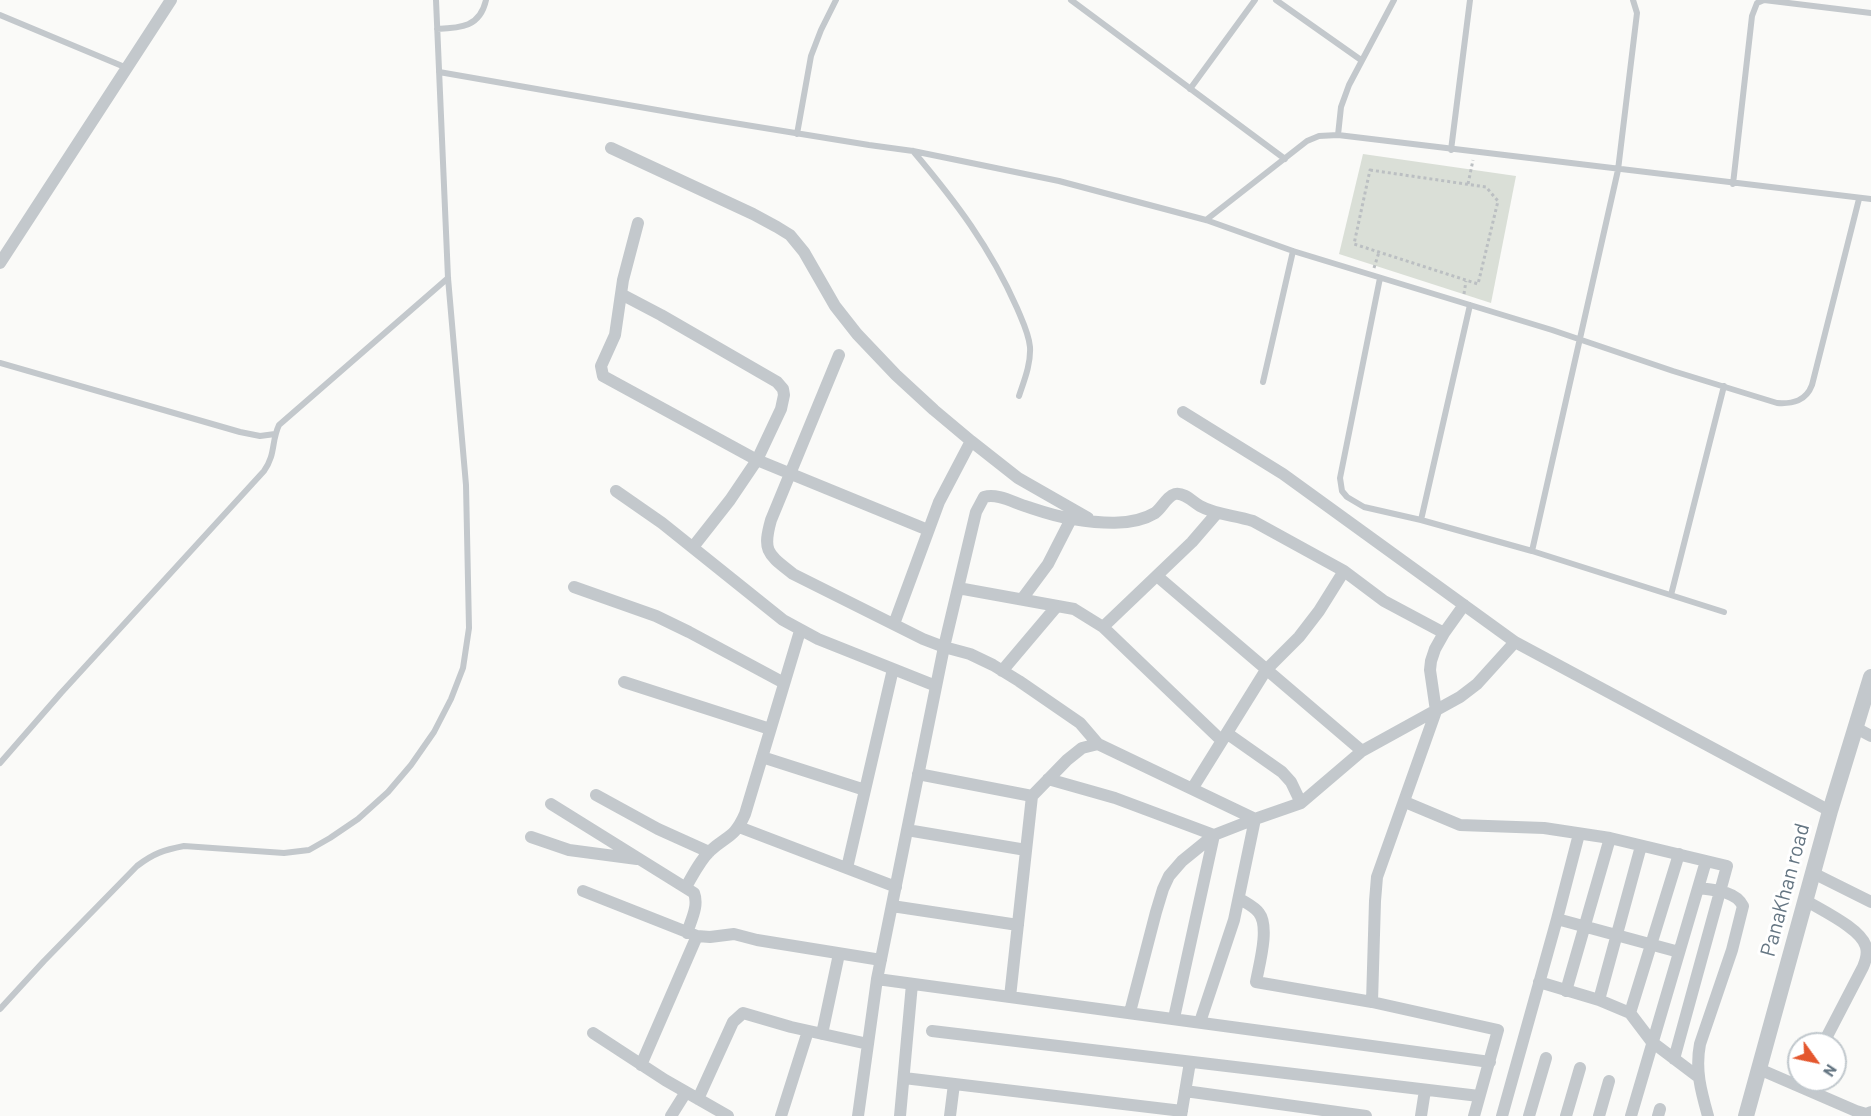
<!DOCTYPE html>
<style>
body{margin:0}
#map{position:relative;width:1871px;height:1116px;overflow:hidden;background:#fafaf8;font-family:Barlow,sans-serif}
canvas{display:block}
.north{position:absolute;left:1787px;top:1032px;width:60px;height:60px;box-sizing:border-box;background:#fff;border:2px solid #c1c8cd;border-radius:50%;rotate:123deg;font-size:16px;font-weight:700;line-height:24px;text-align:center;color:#657683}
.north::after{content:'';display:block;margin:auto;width:21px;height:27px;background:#e4572e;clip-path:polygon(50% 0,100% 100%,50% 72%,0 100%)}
</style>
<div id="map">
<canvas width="1871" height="1116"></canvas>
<div class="north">N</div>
</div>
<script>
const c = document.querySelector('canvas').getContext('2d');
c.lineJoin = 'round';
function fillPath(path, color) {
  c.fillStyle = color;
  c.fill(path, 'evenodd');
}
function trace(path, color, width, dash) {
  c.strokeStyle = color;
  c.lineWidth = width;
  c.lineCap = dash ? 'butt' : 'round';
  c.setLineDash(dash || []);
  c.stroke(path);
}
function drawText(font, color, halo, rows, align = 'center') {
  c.font = font + ' Barlow,sans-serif';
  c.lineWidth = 6;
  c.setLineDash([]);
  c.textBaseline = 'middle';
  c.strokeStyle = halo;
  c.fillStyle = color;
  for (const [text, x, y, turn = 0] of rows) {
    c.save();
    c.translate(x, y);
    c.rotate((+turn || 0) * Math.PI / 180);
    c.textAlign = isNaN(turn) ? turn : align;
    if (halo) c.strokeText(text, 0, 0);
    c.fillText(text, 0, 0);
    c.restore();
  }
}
const green = new Path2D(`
 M1363 154 1516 176 1491 303 1339 254Z`);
const path = new Path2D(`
 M1370 170 1486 187 1498 201 1478 284 1354 244Z
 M1468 184 1473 160
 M1374 268 1379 252
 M1464 294 1466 281`);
const service = new Path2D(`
 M1071 0 1285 159
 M1276 0 1361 60
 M0 15 127 68
 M437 29C461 28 480 27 486 0
 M439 72 703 118 869 145 913 151 1059 181 1206 220 1293 251 1552 330 1673 371 1777 403C1793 404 1806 401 1812 385L1859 199
 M1190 89 1255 0
 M797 134 811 56 821 30 836 0
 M1338 135 1341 107 1349 85 1394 0
 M1451 150 1470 0
 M913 151C956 202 990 247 1017 308 1022 320 1029 334 1030 347 1031 364 1024 381 1019 396
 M1733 184 1752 16 1757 3 1764 0 1871 13
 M1206 220 1307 141 1319 136 1338 135 1871 199
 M1380 278 1340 478 1342 491 1347 497 1364 507 1421 520 1532 551 1724 612
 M0 363 240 432 260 436 275 434
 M1263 382 1293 251
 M1421 520 1470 305
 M1532 551 1618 170 1637 13 1633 0
 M1671 595 1724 386
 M0 763 61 693 264 471C276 454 271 442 279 425L448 278
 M0 1009 44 961 137 866C154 853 164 850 184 846L284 853 309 850 330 838 358 819 388 792 411 765 434 732 451 699 463 668 469 628 466 485 448 278 436 0`);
const minor = new Path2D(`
 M611 148 753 214 777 227 790 235 804 252 835 306 857 334 896 375 934 410 971 441 1018 478 1088 518
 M638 223 623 280 615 335 601 366 603 376 757 460 928 530
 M0 263 171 0
 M621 294 661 315 777 382 783 389 784 395 781 409 757 460 730 500 693 547
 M839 355 771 520C762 552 768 554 793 574L923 639 944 647 970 654 993 665 1019 681 1080 723 1098 744
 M1183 412 1283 474 1515 642 1830 811
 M616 491 662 523 783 620 818 639 936 686
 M1157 576 1362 751
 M574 587 656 616 689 632 784 683
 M958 588 1074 609 1103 627 1222 741
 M1022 599 1048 564 1071 519
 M894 624 939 502 971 441
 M1103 627 1192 542 1217 513
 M1002 671 1057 606
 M624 682 770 729
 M1856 728 1871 736
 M1228 734 1282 772 1291 782 1301 803
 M762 757 865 790
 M918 774 1032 796
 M1048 779 1115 798 1214 835 1174 1018
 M1192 789 1266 670 1299 637 1319 611 1344 571
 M596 795 658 829 709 852
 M1405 802 1460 825 1544 828 1610 838 1727 866 1674 1059
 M551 804 694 893C699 906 691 920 687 933
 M739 827 896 887
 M907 830 1026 850
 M531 837 569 850 637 859
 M847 868 893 669
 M1813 873 1871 902
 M686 887C693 875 700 860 710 851 727 835 734 839 745 814L800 631
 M1698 888C1714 890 1736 891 1743 906L1732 950 1700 1044C1695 1070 1701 1091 1708 1116
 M583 891 697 936 710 937 734 934 757 940 881 960
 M1240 899C1246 903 1255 907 1259 913 1270 927 1259 965 1256 982L1372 1002 1498 1030 1474 1116
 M1805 900C1821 910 1862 929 1866 947 1868 954 1866 960 1863 967L1823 1044
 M892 906 1018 925
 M1557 919 1679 952
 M877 979 1490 1062
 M1539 982 1599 1000 1630 1013 1652 1042 1697 1076
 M1566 991 1610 838
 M1010 997 1032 796 1067 760 1082 748 1098 744 1255 819 1301 803 1362 751 1460 697 1477 684 1515 642
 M1599 1000 1641 846
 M1372 1002 1375 901 1377 877 1436 711 1430 670 1431 661 1435 649 1444 633 1464 605
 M1130 1012 1156 912 1163 889 1169 876 1182 861 1214 835 1255 819
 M1630 1013 1679 854
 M1200 1022 1234 920 1255 819
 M932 1031 1479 1096
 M593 1033 665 1080 728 1116
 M822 1034 839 954
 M641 1065 697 936
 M1759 1069 1856 1111 1866 1114 1871 1112
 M904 1078 1182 1111
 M1185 1091 1366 1116
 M698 1099 733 1022 743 1013 791 1027 868 1044
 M671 1116 686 1092
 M781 1116 808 1031
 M858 1116 877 979 944 647 976 512 984 497C998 493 1014 503 1028 507 1043 512 1057 517 1073 519 1098 523 1132 527 1155 513 1162 508 1167 496 1175 494 1184 492 1193 502 1200 506 1216 515 1235 515 1253 521L1344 571 1384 601 1444 633
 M900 1116 912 984
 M950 1116 954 1084
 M1181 1116 1190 1062
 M1421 1116 1425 1090
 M1502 1116 1557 919 1579 834
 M1529 1116 1546 1058
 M1566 1116 1580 1068
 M1599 1116 1609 1081
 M1631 1116 1706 861
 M1658 1116 1660 1109`);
const tertiary = new Path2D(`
 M1746 1116 1830 811 1871 677`);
const streetNames = [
 ["PanaKhan road",1785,890,-75]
];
fillPath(green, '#dadfd7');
trace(path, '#bbbfc2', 3, [3, 3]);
trace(service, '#c3c8cc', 6);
trace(minor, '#c3c8cc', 12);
trace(tertiary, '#c3c8cc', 16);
drawText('21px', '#657683', '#fff', streetNames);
</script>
